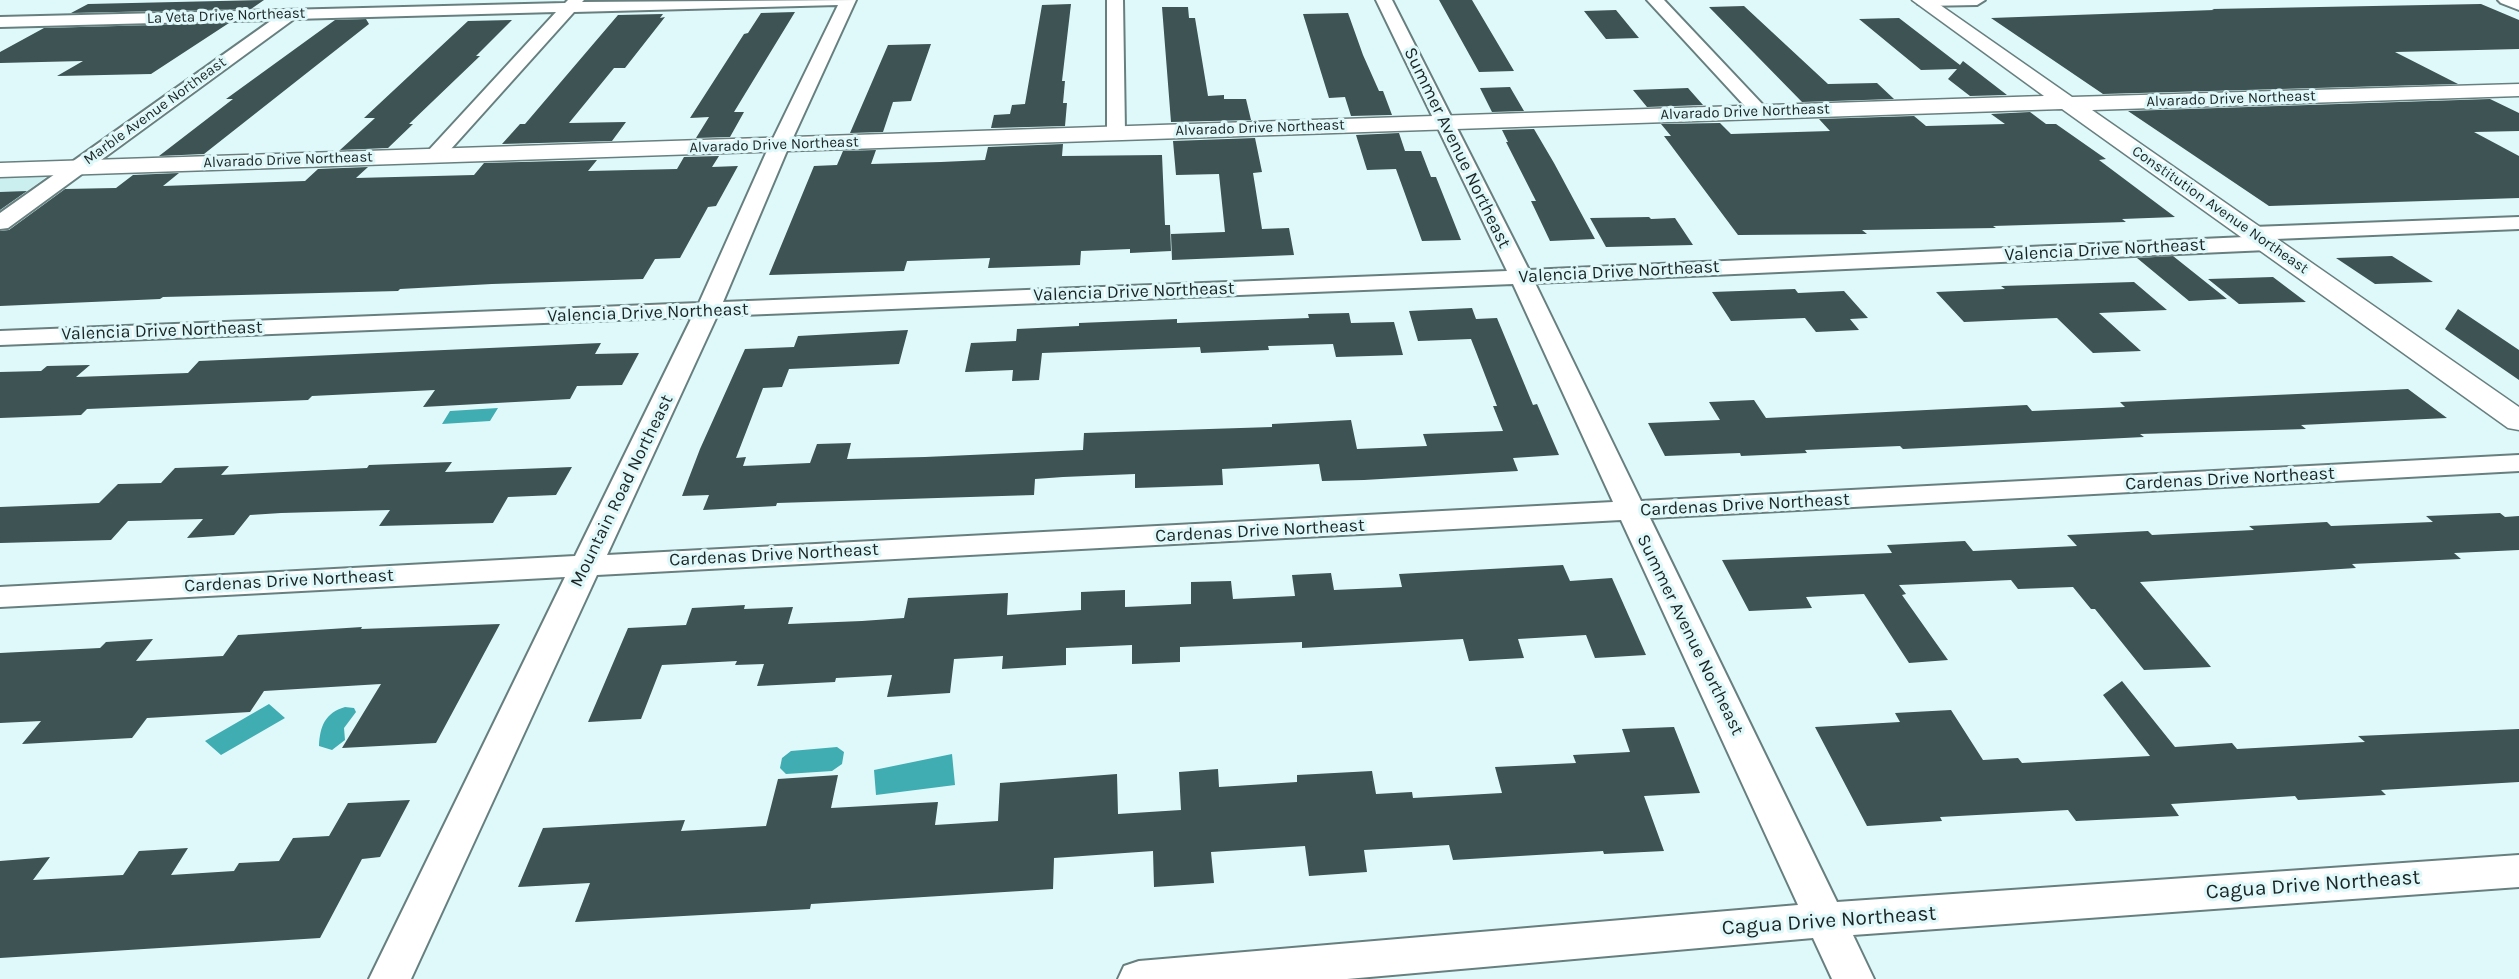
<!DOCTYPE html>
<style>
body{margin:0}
canvas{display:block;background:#dff8f9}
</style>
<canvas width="2519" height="979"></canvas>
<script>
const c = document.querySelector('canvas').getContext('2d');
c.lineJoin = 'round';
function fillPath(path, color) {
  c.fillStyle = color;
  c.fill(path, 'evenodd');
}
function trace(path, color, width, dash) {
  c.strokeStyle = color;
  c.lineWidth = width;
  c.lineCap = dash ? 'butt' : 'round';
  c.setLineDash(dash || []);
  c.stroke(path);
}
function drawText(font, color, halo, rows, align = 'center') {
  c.font = font + ' Karla,sans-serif';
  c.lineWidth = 6;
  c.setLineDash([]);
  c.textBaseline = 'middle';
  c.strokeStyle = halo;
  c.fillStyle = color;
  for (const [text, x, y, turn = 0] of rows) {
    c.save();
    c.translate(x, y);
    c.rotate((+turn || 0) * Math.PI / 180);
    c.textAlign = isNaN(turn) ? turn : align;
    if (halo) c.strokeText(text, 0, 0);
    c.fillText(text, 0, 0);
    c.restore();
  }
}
const built = new Path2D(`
 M37 175 46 177 0 211V177Z`);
const water = new Path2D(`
 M498 408 490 421 442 424 450 411Z
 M269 704 285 718 221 755 205 741Z
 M345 707 354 708 356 712 344 728 345 740 332 750 319 746C320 726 325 713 345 707Z
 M837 747 844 752 842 764 832 771 786 774 780 768 782 758 791 751Z
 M952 754 955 785 876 795 874 770Z`);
const building = new Path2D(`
 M264 0 251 9 71 13 88 4Z
 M1439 0H1472L1514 71 1479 72Z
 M1071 4 1062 81H1065L1063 103H1067L1065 126 991 128 994 115 1010 114 1012 105 1025 104 1042 5Z
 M2481 4 2519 20V49L2395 52 2458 84 2103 94 1991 18 2214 10 2212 9Z
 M1744 6 1828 84 1877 83 1894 99 1802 102 1709 7Z
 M1162 7H1188L1189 18H1195L1208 96 1224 95V99H1246L1251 120 1171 122Z
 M1616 10 1639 38 1606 39 1584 11Z
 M795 12 734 112H744L730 137 696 138 709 117 690 118 744 34 748 33 761 13Z
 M1348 13 1363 55 1379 91H1383L1392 115 1351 116 1345 97 1329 98 1303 14Z
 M663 14 660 18 665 17 625 68H614L569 123 626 122 612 141 502 144 520 124H525L618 15Z
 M1899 18 1960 65 1963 61 2007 95 1970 96 1948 79 1957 69 1921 70 1859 19Z
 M366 19 369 24 204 154 159 156 233 99H226L335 20Z
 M512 20 476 56H480L409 124H413L388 148 340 150 375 118H364L468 21Z
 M229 23 151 74 57 76 83 61 0 63V52L44 28Z
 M931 44 911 101 893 102 883 132 850 133 888 45Z
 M1510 87 1524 111 1492 112 1480 88Z
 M1688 88 1703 105 1647 107 1633 90Z
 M2490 99 2519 113V131L2474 132 2519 156V198L2269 206 2128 111Z
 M2030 112 2046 124H2056L2106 159 2099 160 2175 217 2122 219 2126 222 1993 226 1996 228 1862 230 1867 234 1738 235 1664 136H1671L1661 124 1720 123 1731 134 1830 131 1819 119 1914 116 1926 126 2005 124 1991 114Z
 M1534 129 1554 163 1595 239 1550 241 1531 201H1536L1506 142H1508L1502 130Z
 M1399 133 1405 151H1421L1431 177H1436L1461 240 1422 241 1396 169 1367 170 1356 135Z
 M1255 138 1262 172 1253 173 1262 229 1289 228 1294 255 1172 260 1171 234 1225 232 1219 174 1176 175 1173 141Z
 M1063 144 1062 156 1162 155 1165 225H1170L1171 251 1130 253V249L1081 251 1080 265 988 268 990 258 907 261 904 271 769 275 814 166 837 165 843 151 876 150 871 164 941 162 985 160 988 147Z
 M719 156 712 167 738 166 716 206 708 207 680 258 655 259 643 279 492 284 400 289 398 291 163 297 160 299 0 306V231L9 230 65 189 116 188 133 175 179 173 163 186 305 181 318 169 368 167 356 178 474 175 484 163 597 160 588 171 677 169 684 157Z
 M27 191 0 210V192Z
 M1649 217 1651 219 1675 218 1693 245 1606 247 1590 218Z
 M2173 256 2227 299 2189 301 2137 258Z
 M2392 256 2433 282 2375 284 2336 258Z
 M2273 277 2306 302 2239 304 2208 279Z
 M2134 282 2167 310 2099 313 2141 351 2093 353 2057 318 1964 322 1936 292 2005 289 2001 286Z
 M1795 289 1798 293 1844 291 1868 318 1850 319 1859 330 1816 332 1805 318 1731 321 1712 292Z
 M1472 308 1476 319 1497 318 1533 405 1537 404 1559 455 1513 458 1518 471 1364 480 1322 481 1319 464 1222 469 1223 485 1135 488V474L1063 477 1035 479 1034 495 777 503 776 506 703 510 709 495 682 496 700 449 745 349 794 347 798 336 908 330 899 364 789 369 782 387 763 388 736 458 746 457 743 466 810 463 817 444 851 443 847 459 925 457 1083 450 1084 433 1272 427V424L1351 420 1357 449 1427 446 1423 434 1503 431 1493 406H1497L1471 339 1418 341 1409 311Z
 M2458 309 2519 350V380L2445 329Z
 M1349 313 1351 323 1394 322 1403 355 1336 357 1333 344 1268 346 1269 350 1201 353 1200 347 1042 353 1039 380 1012 381 1013 370 965 372 971 343 1016 341 1017 329 1079 326V323L1177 319V323L1309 318 1308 314Z
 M601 343 595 354 639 353 622 385 577 386 570 399 423 407 435 390 312 396 308 400 87 409 81 415 0 418V372L41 371 47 366 90 365 76 377 188 373 199 361Z
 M2408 389 2447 418 2301 425 2306 429 2140 434 2144 437 1903 449 1900 446 1805 450 1807 453 1741 456 1740 453 1665 456 1648 423 1720 420 1709 402 1754 400 1766 418 2027 405 2032 411 2125 407 2120 402Z
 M452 462 445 472 572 467 556 495 508 497 493 523 379 526 390 510 281 513 250 515 234 535 187 538 203 519 128 521 111 540 0 543V507L99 503 118 484 161 483 175 468 229 466 221 475 367 468 369 465Z
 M2500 513 2505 517 2519 516V550L2454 553 2461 559 2352 564 2356 568 2140 582 2211 667 2144 670 2095 609H2091L2073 587 2018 589 2011 580 1899 585 1906 594 1902 595 1948 660 1909 663 1864 594 1806 597 1812 608 1749 611 1722 560 1892 553 1887 545 1965 541 1973 551 2077 546 2067 535 2148 531 2152 535 2254 530 2249 526 2327 522 2331 526 2433 522 2426 516Z
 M1563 565 1570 581 1612 578 1646 655 1595 658 1586 635 1518 639 1524 658 1469 661 1463 639 1302 648V642L1180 647V662L1132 664V645L1066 648V665L1002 669 1003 656 954 659 950 693 887 697 892 675 836 678 835 682 757 686 764 664 735 665 737 661 662 665 641 719 588 722 628 628 686 625 692 608 745 605 744 609 793 607 788 624 862 621 904 618 908 598 1008 593 1007 615 1081 610V592L1125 590V607L1191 604V582L1231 581 1233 599 1295 596 1292 575 1331 573 1334 590 1402 587 1399 574Z
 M500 624 436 743 342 748 381 684 264 691 250 712 147 718 132 738 22 744 41 721 0 723V653L100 648 106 642 153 639 136 661 223 656 238 635 362 627 361 629Z
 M2122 681 2175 747 2232 743 2237 749 2365 742 2358 736 2519 729V782L2381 790 2386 795 2298 800 2295 796 2171 804 2179 816 2076 821 2068 810 1940 817 1942 821 1867 826 1815 727 1900 722 1895 713 1951 710 1983 760 2018 758 2022 763 2150 756 2103 695Z
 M1674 727 1700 793 1644 796 1664 851 1604 854 1603 851 1453 860 1449 845 1364 850 1367 872 1309 876 1305 846 1211 852 1214 883 1154 887 1153 851 1054 858 1053 889 811 904 810 909 575 922 590 883 518 887 543 828 685 820 681 831 766 826 778 779 838 775 831 808 938 802 935 825 998 821 1000 783 1117 774 1118 814 1181 810 1179 772 1218 769 1219 787 1297 782V775L1372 771 1376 794 1412 792 1413 798 1502 793 1495 767 1576 763 1573 755 1630 752 1622 729Z
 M410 800 380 857 362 859 320 938 0 958V861L50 857 33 880 123 875 139 851 188 848 171 875 234 871 239 863 279 861 293 838 329 836 348 803Z`);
const street = new Path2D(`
 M568 0H584L582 2 856 0 786 153 723 302 1507 271 1376 0H1392L1529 270 2245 237 2242 233 2245 228 2253 227 2519 217V229L2275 239 2278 243 2275 248 2267 250 1535 283 1641 501 2519 455V471L1650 518 1837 902 2519 855V887L1853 935 1874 979H1832L1813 938 1347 979H1118L1124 966 1139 961 1798 905 1621 520 597 575 411 979H369L565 577 0 607V587L575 556 692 317 0 345V331L699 303 766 153 838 5 574 12 442 159H428L425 155 428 151 556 12 294 19 8 228 0 229V213L272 20 0 27V17L565 3ZM1513 284 1613 502 607 555 717 316Z
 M1107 0H1123L1125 132 1123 136H1109L1107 132Z
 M1647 0H1664L1765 107 1768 111 1765 115H1753Z
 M1916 0H1985L1977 5 1923 6 1918 4Z
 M2498 0H2519V10L2501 3Z`);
const secondary = new Path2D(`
 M1912 0H1933L2072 97 2519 84V96L2092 110 2519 407V430L2508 428 2062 109 0 177V163L2044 96Z`);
const farStreetnames = [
 ["La Veta Drive Northeast",226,16,-2],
 ["Alvarado Drive Northeast",2231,99,-2],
 ["Marble Avenue Northeast",155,111,-36],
 ["Alvarado Drive Northeast",1745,112,-2],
 ["Alvarado Drive Northeast",1260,128,-2],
 ["Alvarado Drive Northeast",774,145,-2],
 ["Alvarado Drive Northeast",288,160,-2],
 ["Constitution Avenue Northeast",2220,210,35]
];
const streetNames = [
 ["Summer Avenue Northeast",1457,148,64],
 ["Valencia Drive Northeast",2105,250,-3],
 ["Valencia Drive Northeast",1619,272,-3],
 ["Valencia Drive Northeast",1134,292,-2],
 ["Valencia Drive Northeast",648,313,-2],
 ["Valencia Drive Northeast",162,331,-2],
 ["Cardenas Drive Northeast",2230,479,-3],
 ["Mountain Road Northeast",622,491,-64],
 ["Cardenas Drive Northeast",1745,505,-3],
 ["Cardenas Drive Northeast",1260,531,-3],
 ["Cardenas Drive Northeast",774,555,-3],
 ["Cardenas Drive Northeast",289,581,-3],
 ["Summer Avenue Northeast",1690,635,64]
];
const nearStreetnames = [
 ["Cagua Drive Northeast",2313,885,-4],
 ["Cagua Drive Northeast",1829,921,-4]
];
fillPath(built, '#cbeeef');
fillPath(water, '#40adb2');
fillPath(building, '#3d5354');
trace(street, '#687f7f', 4);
trace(secondary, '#687f7f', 3);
fillPath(street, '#fff');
fillPath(secondary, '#fff');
drawText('15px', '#1b2424', '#dff8f9', farStreetnames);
drawText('18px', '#1b2424', '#dff8f9', streetNames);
drawText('21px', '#1b2424', '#dff8f9', nearStreetnames);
</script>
